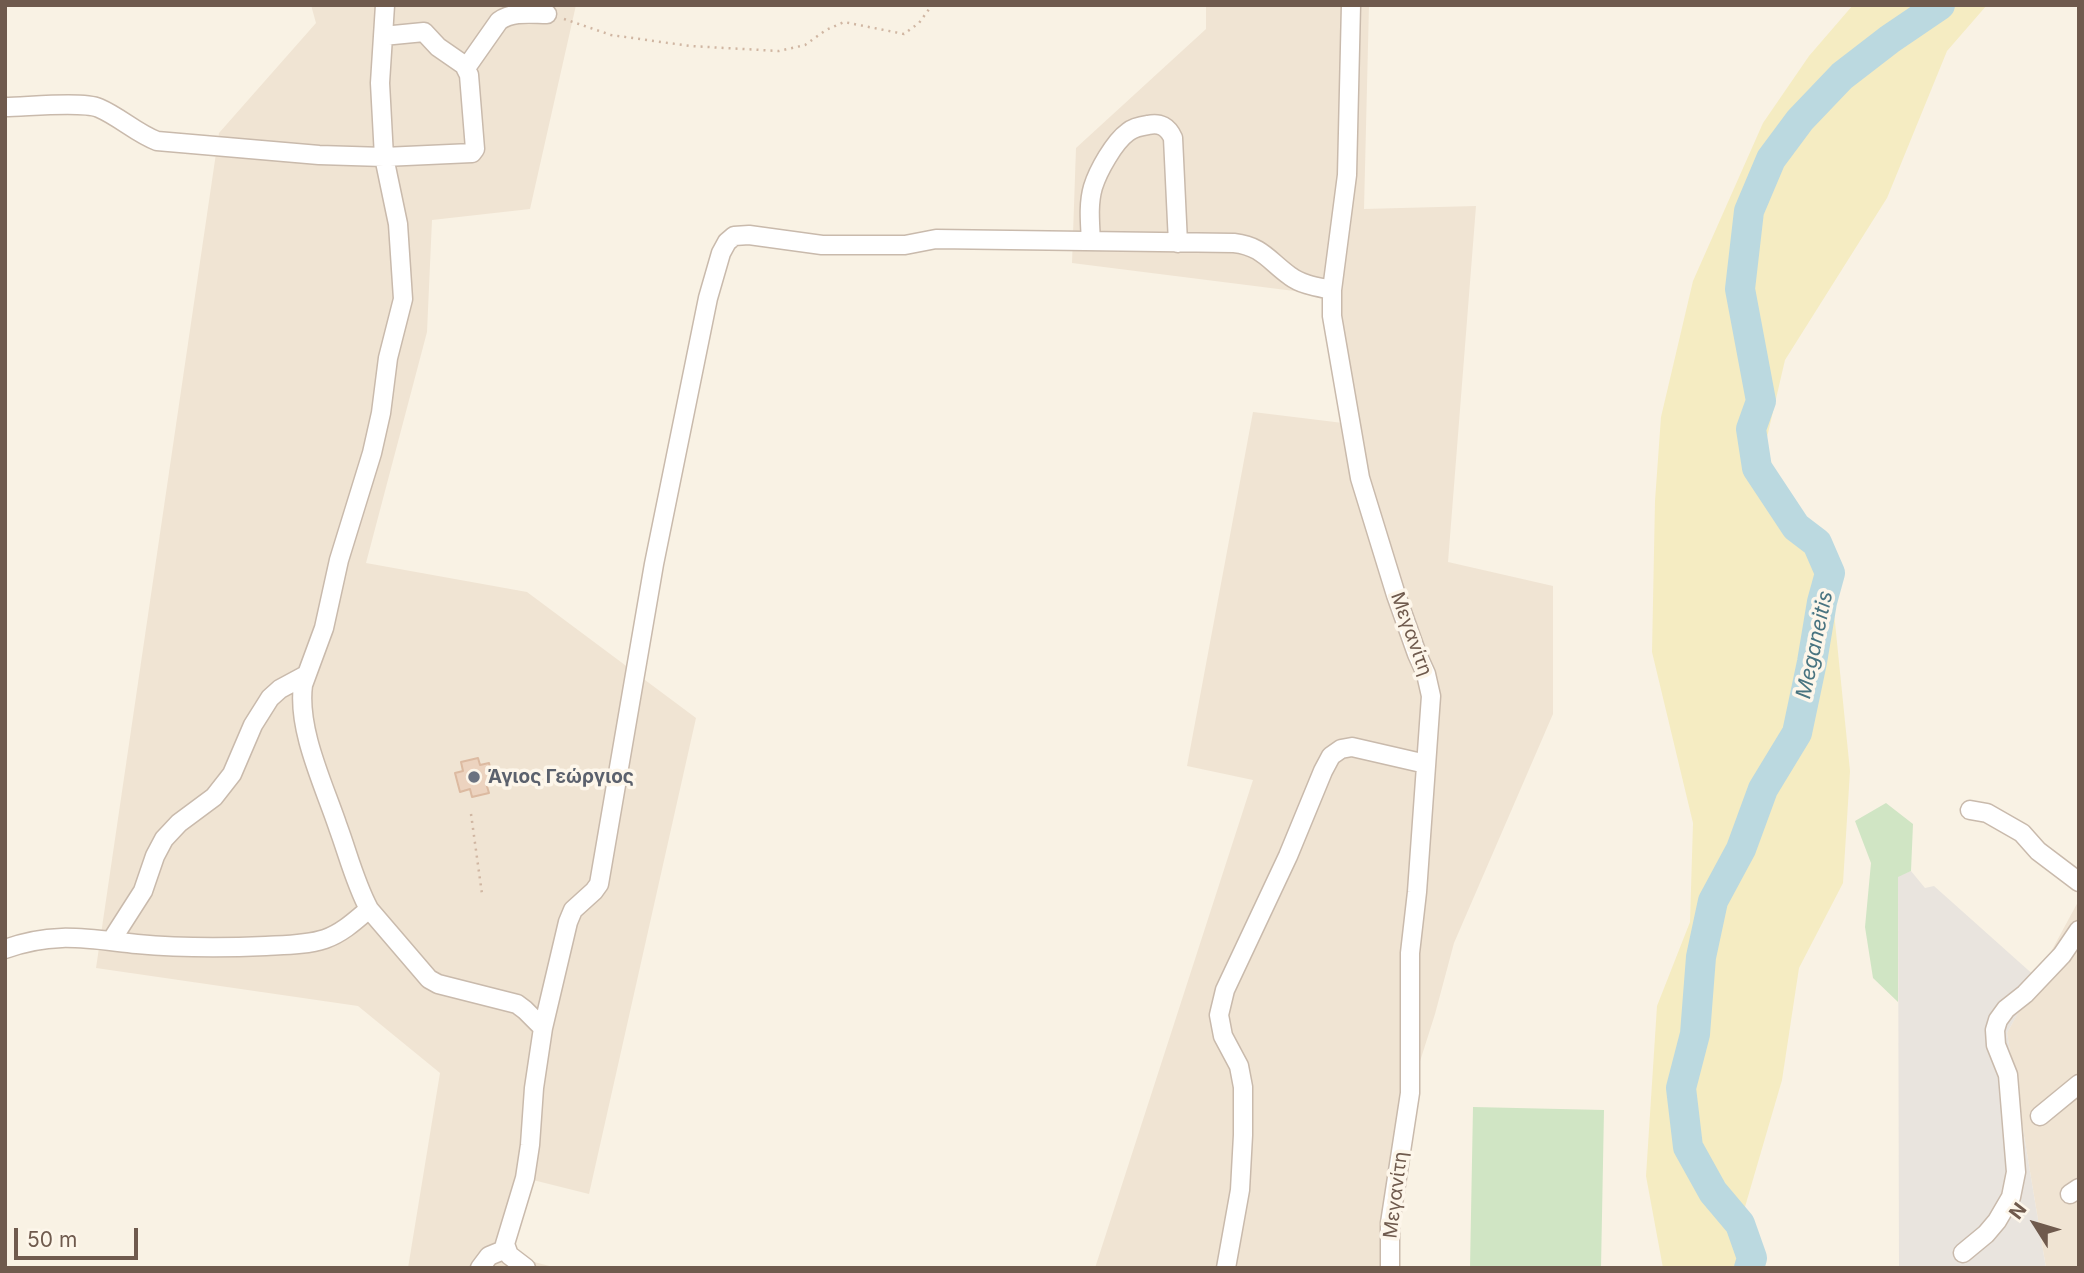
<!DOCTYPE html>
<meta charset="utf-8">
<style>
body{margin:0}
#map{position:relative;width:2084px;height:1273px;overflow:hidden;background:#f9f2e4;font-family:Inter,sans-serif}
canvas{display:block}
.frame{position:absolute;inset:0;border:7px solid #6f5a4d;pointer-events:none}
.north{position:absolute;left:2000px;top:1189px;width:70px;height:70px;-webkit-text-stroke:5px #fdf6ea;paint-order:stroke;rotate:307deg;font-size:19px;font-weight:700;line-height:28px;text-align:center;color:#6f5a4d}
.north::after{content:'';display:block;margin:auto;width:24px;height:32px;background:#6f5a4d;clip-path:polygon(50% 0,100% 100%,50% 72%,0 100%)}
.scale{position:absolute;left:14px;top:1228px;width:124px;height:32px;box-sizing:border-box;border:4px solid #6f5a4d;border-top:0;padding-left:9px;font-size:21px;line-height:24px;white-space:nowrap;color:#6f5a4d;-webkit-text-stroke:5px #fdf6ea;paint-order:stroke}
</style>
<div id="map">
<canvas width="2084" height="1273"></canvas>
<div class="frame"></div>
<div class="north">N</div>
<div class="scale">50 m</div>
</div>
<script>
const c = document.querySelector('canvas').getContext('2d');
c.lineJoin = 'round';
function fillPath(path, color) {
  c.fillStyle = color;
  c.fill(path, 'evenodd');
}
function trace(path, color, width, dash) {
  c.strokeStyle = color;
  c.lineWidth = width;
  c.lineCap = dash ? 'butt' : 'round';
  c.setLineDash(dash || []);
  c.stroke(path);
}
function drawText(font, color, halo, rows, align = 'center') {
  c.font = font + ' Inter,sans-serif';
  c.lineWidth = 7;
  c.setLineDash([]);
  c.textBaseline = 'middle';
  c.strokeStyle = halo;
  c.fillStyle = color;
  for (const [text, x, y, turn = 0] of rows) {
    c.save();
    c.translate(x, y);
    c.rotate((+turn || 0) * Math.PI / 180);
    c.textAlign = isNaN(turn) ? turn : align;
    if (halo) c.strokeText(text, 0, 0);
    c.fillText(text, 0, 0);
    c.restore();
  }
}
const residential = new Path2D(`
 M311 5H576L530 209 432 220 427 332 366 563 527 592 696 718 589 1194 529 1179 511 1234 515 1257 557 1268H408L440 1073 358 1006 96 968 219 133 316 23Z
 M1206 5H1369L1364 209 1476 206 1448 562 1553 586V714L1454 943 1435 1014 1410 1093 1390 1268H1095L1253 780 1187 766 1253 412 1343 423 1326 295 1072 263 1076 148 1206 29Z
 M2079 900V1268H2046L2007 1033Z`);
const industrial = new Path2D(`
 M1911 871 1925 888 1934 886 2037 978 2007 1033 2046 1268H1899L1898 876Z`);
const green = new Path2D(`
 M1886 803 1913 824 1911 871 1898 877V1002L1873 978 1865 927 1871 863 1855 821Z
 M1473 1107 1604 1110 1601 1268H1470Z`);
const sand = new Path2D(`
 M1853 5H1987L1947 51 1887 198 1785 360 1765 446 1796 527 1830 573 1850 771 1843 883 1799 968 1782 1080 1740 1224 1756 1268H1663L1646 1176 1657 1006 1690 922 1693 823 1652 652 1655 501 1661 417 1693 281 1763 123 1809 56Z`);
const river = new Path2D(`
 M1749 1268 1752 1258 1740 1224 1713 1192 1688 1147 1681 1088 1695 1034 1701 957 1713 901 1741 849 1763 789 1797 733 1812 662 1822 602 1830 573 1817 543 1796 527 1757 468 1751 429 1761 401 1740 289 1749 211 1771 159 1800 120 1842 76 1890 39 1940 5`);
const building = new Path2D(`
 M478 758 480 765 489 763 493 781 486 783 489 793 472 797 470 789 460 792 455 773 463 771 461 762Z`);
const path = new Path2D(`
 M564 19 611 35 690 46 779 51 805 45 826 30 844 22 904 34 919 23 932 5
 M471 814 482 894`);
const minor = new Path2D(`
 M1351 5 1347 175 1332 290V316L1360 478 1396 595 1417 654 1426 674 1431 696 1417 892 1410 953V1093L1390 1223V1268
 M466 68 499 21C513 11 531 14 547 14
 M5 107C26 107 82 101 99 108 120 117 136 133 157 141L319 155 384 157 472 153 475 149 469 75 464 65 438 47 424 32 383 36
 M1091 241C1090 223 1088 204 1093 187 1098 171 1114 142 1128 132 1133 128 1141 126 1148 125 1160 122 1168 127 1173 138L1178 243
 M1970 810 1987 813 2022 833 2038 851 2079 882
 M369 909 429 979 438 984 517 1004 525 1010 543 1028
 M111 941 143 891 155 856 164 839 179 823 214 797 232 774 253 725 270 698 280 689 306 675
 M5 949C54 931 88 939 137 944 180 948 223 948 266 946 285 945 307 945 325 939 342 933 355 921 369 909 355 883 348 854 338 827 324 785 297 730 303 685L324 628 339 560 372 453 381 413 388 358 403 299 398 224 384 157 380 83 385 5
 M2040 1116 2079 1084
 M2070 1194 2079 1188
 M1963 1253 1986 1234 1997 1221 2011 1197 2016 1172 2008 1075 1996 1045 1995 1030 1998 1020 2006 1009 2025 994 2062 955 2079 930
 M480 1268 489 1256 506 1249
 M526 1268 509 1255 505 1244 525 1178 530 1145 534 1088 543 1028 568 922 573 910 594 891 599 884 654 564 708 298 721 253 727 242 734 236 749 235 822 245H905L936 239 1234 243C1262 246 1269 261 1290 276 1302 285 1318 287 1332 290
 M1226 1268 1240 1190 1243 1135V1087L1239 1066 1223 1036 1219 1015 1225 990 1288 856 1323 771 1331 756 1341 749 1352 747 1426 764`);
const markers = [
 [474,777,7,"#6b7280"]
];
const streetNames = [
 ["Μεγανίτη",1411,634,70],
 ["Μεγανίτη",1396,1195,-83]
];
const worshipNames = [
 ["Άγιος Γεώργιος",488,777]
];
const waterNames = [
 ["Meganeitis",1815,645,-78]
];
fillPath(residential, '#f0e4d3');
fillPath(industrial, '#e9e4de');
fillPath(green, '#d0e5c4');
fillPath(sand, '#f5ecc2');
trace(river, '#bbd9e0', 30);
fillPath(building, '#ecd3bf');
trace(building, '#dcbaa1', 2);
trace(minor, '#c9baac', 21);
trace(path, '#d0b6a2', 2.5, [2, 5]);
trace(minor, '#fff', 18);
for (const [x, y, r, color] of markers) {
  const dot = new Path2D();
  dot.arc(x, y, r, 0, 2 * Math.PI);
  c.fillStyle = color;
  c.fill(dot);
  trace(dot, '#fdf6ea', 2.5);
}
drawText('19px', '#6f5a4d', '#fdf6ea', streetNames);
drawText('bold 19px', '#5b616d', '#fdf6ea', worshipNames, 'left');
drawText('italic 21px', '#497480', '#fdf6ea', waterNames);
</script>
